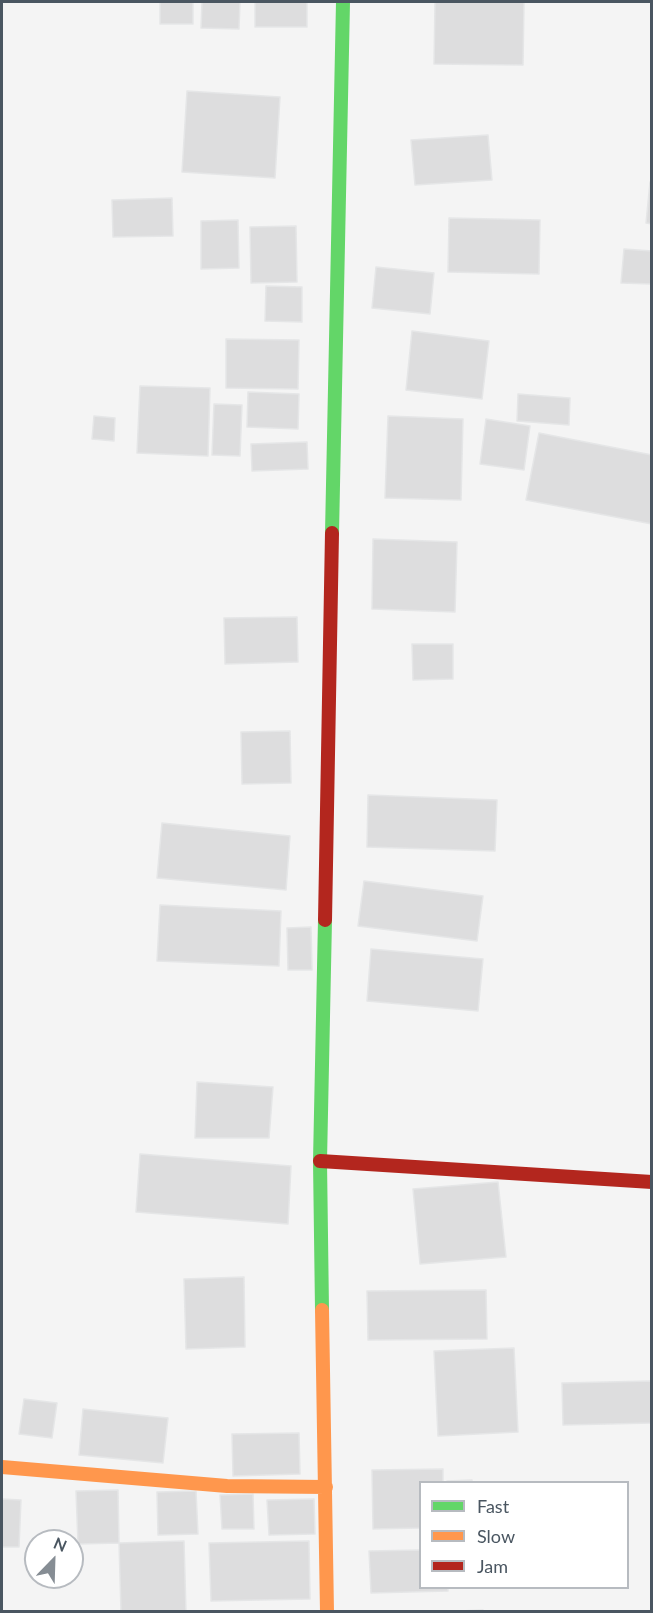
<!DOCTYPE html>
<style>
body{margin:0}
#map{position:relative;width:653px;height:1613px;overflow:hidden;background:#f4f4f4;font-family:Lato,sans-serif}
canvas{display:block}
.frame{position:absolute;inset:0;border:3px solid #4a5661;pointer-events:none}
.legend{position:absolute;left:419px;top:1481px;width:210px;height:108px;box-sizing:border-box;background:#fff;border:2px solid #b7bbc0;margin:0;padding:8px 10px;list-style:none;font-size:18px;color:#4a5661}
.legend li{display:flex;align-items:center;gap:12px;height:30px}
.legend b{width:30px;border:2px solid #b7bbc0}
.north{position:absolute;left:24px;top:1529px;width:60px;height:60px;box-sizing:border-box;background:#fff;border:2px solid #b7bbc0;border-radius:50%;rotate:23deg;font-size:16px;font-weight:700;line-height:24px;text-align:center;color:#4a5661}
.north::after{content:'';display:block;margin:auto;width:21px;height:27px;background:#868d94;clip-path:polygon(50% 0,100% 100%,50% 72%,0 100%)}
</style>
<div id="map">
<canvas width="653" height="1613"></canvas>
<div class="frame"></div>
<ul class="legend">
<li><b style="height:8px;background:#63d668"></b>Fast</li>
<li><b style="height:8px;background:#ff974d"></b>Slow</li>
<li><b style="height:8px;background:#b3261e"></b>Jam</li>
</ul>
<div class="north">N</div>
</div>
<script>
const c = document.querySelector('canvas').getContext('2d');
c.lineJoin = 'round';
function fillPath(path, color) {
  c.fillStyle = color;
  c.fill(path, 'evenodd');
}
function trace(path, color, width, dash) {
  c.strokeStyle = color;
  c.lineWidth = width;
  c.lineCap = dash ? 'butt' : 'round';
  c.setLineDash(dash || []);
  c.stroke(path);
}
const building = new Path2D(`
 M160 2H193V24H160Z
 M202 2H240L239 29 201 28Z
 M255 2H307V27H255Z
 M435 2H524L523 65 434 64Z
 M187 91 280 97 275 178 182 172Z
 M488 135 492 180 415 185 411 140Z
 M650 182 652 183V224L646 223Z
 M172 198 173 236 113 237 112 200Z
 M449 218 540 220 539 274 448 272Z
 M238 220 239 268 201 269V221Z
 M296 226 297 282 251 283 250 227Z
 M624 249 652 251V284L621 283Z
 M376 267 434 273 430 314 372 308Z
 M266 286 302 287V322L265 321Z
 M412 331 489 341 482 399 406 390Z
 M226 339 299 340 298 389 226 388Z
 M140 386 210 388 208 456 137 453Z
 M248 392 299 394 298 429 247 427Z
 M518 394 570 398 569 425 517 421Z
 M214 404 242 405 240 456 212 455Z
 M94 416 115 418 114 441 92 439Z
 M388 416 463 419 461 500 385 498Z
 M486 419 530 426 524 470 480 464Z
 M539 433 652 455V524L526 500Z
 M307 442 308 469 252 471 251 444Z
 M373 539 457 542 455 612 372 609Z
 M297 617 298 662 225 664 224 618Z
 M412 644H453V679L413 680Z
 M290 731 291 783 242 784 241 732Z
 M368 795 497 800 495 851 367 847Z
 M162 823 290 836 286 890 157 878Z
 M364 881 483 896 477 941 358 926Z
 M160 905 281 911 279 966 157 961Z
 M311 927 312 970H288L287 928Z
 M371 949 483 959 478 1011 367 1001Z
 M197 1082 273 1087 269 1138H195Z
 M140 1154 291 1166 288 1224 136 1212Z
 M498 1182 506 1257 420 1264 413 1189Z
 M244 1277 245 1347 186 1349 184 1279Z
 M486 1290 487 1339 368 1340 367 1291Z
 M514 1348 518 1432 438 1436 434 1351Z
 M651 1381 652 1423 563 1425 562 1383Z
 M24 1399 57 1403 52 1438 19 1434Z
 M83 1409 168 1418 163 1463 79 1455Z
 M299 1433 300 1474 233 1476 232 1434Z
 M443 1469V1482H420V1528L373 1529 372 1470Z
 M472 1480V1482H447V1481Z
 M118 1490 119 1543 78 1544 76 1491Z
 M196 1491 198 1534 158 1535 157 1492Z
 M253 1494 254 1529H222L220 1495Z
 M2 1499 21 1500 19 1547H2Z
 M314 1499 315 1534 269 1535 267 1500Z
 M184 1541 186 1612H121L119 1543Z
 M309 1541 310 1599 211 1601 209 1543Z
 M420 1550V1588H448V1591L371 1593 369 1551Z
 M483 1610V1612H435Z`);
const fast = new Path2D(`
 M332 533 343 2
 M322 1310 320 1161 325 920`);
const slow = new Path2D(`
 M322 1310 327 1612
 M2 1467 227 1486 326 1487`);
const jam = new Path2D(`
 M325 920 332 533
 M320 1161 652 1182`);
fillPath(building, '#ddddde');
trace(building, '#e5e6e7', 1.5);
trace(fast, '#63d668', 14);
trace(slow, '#ff974d', 14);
trace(jam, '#b3261e', 14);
</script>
